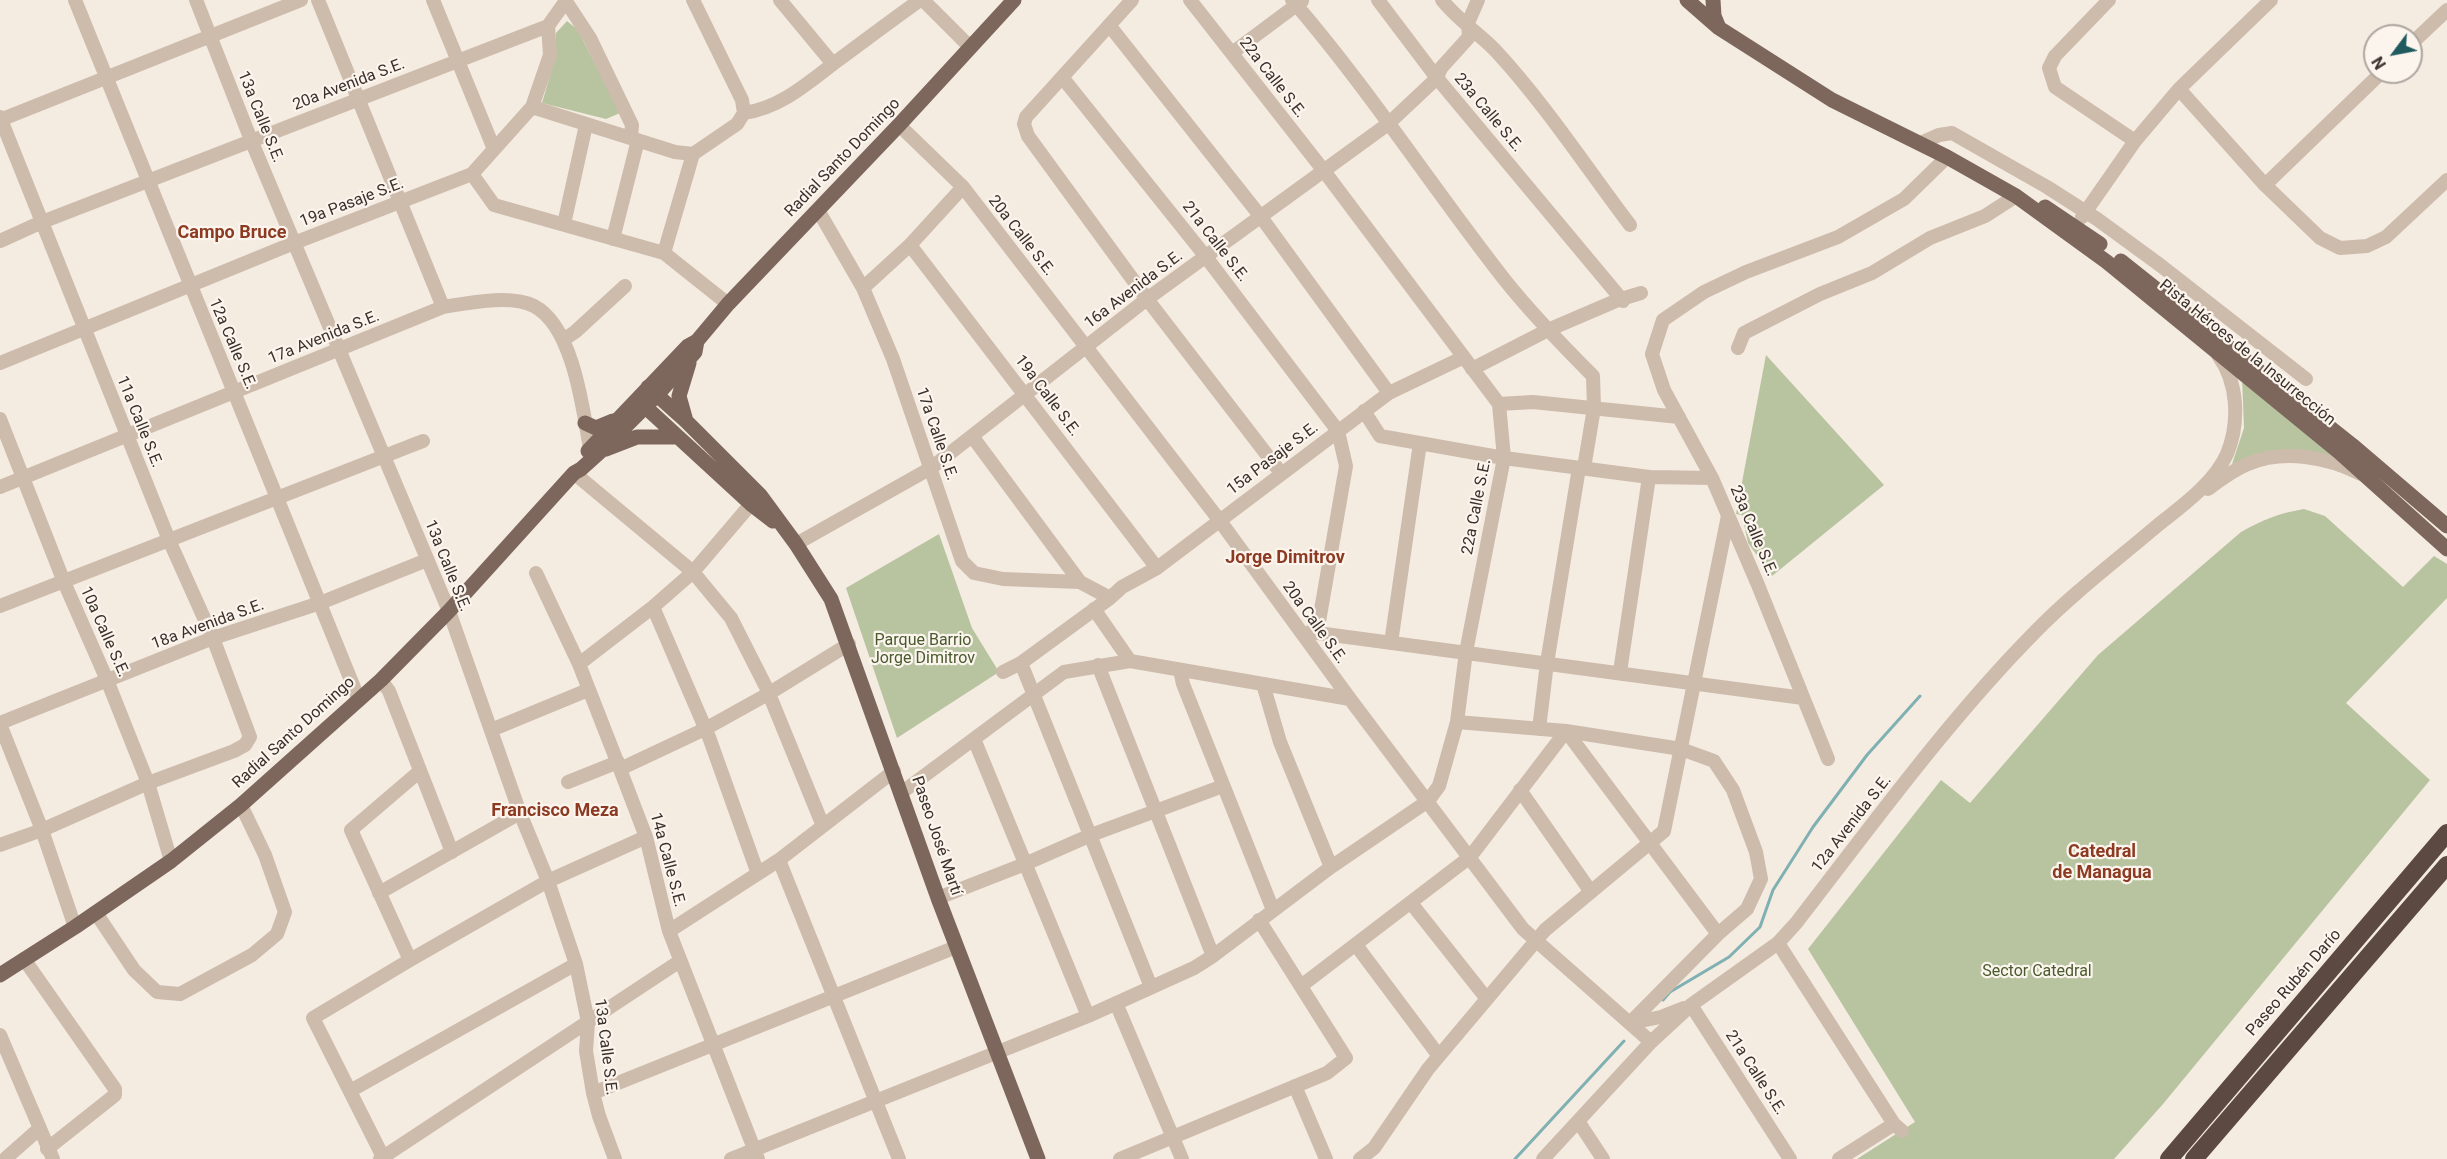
<!DOCTYPE html>
<meta charset="utf-8">
<style>
body{margin:0}
#map{position:relative;width:2447px;height:1159px;overflow:hidden;background:#f4ebe1;font-family:Roboto,sans-serif}
canvas{display:block}
.north{position:absolute;left:2363px;top:24px;width:60px;height:60px;box-sizing:border-box;background:#fbf5ee;border:2px solid #aea6a0;border-radius:50%;rotate:238deg;font-size:16px;font-weight:700;line-height:24px;text-align:center;color:#3b302b}
.north::after{content:'';display:block;margin:auto;width:21px;height:27px;background:#1f5a5e;clip-path:polygon(50% 0,100% 100%,50% 72%,0 100%)}
</style>
<div id="map">
<canvas width="2447" height="1159"></canvas>
<div class="north">N</div>
</div>
<script>
const c = document.querySelector('canvas').getContext('2d');
c.lineJoin = 'round';
function fillPath(path, color) {
  c.fillStyle = color;
  c.fill(path, 'evenodd');
}
function trace(path, color, width, dash) {
  c.strokeStyle = color;
  c.lineWidth = width;
  c.lineCap = dash ? 'butt' : 'round';
  c.setLineDash(dash || []);
  c.stroke(path);
}
function drawText(font, color, halo, rows, align = 'center') {
  c.font = font + ' Roboto,sans-serif';
  c.lineWidth = 4.5;
  c.setLineDash([]);
  c.textBaseline = 'middle';
  c.strokeStyle = halo;
  c.fillStyle = color;
  for (const [text, x, y, turn = 0] of rows) {
    c.save();
    c.translate(x, y);
    c.rotate((+turn || 0) * Math.PI / 180);
    c.textAlign = isNaN(turn) ? turn : align;
    if (halo) c.strokeText(text, 0, 0);
    c.fillText(text, 0, 0);
    c.restore();
  }
}
const green = new Path2D(`
 M567 21 578 30 620 113 606 119 542 103 554 62 556 33Z
 M1766 355 1884 485 1772 576 1748 543 1742 515 1736 514Z
 M2242 377 2333 456 2265 453 2232 464 2244 428Z
 M2304 509 2325 516 2403 587 2434 556 2447 564V598L2346 703 2430 780 2163 1104 2114 1159H1857L1915 1122 1808 949 1941 780 1970 803 2098 655 2241 532C2262 520 2280 513 2304 509Z
 M939 534 972 628 999 672 897 738 846 588Z`);
const stream = new Path2D(`
 M1663 1000 1670 992 1729 957 1760 927 1773 890 1813 827 1867 755 1920 696
 M1515 1159 1624 1041`);
const minor = new Path2D(`
 M75 0 359 700
 M196 0 251 140 449 611 520 813 548 881 576 964 588 1022 586 1051 593 1093 599 1116 615 1159
 M318 0 443 307
 M433 0 494 149
 M565 0 590 38 632 125 631 138
 M780 0 833 64
 M923 0 970 47
 M1132 0 1026 117 1024 124 1028 136 1147 299 1281 473
 M1292 0C1368 88 1432 187 1504 279 1531 313 1562 345 1593 376L1594 408 1584 468
 M1378 0 1437 78 1623 301
 M1442 0C1458 20 1478 33 1495 50 1545 104 1586 167 1630 225
 M2109 0 2055 56 2049 68 2055 87 2135 141
 M1109 25 1261 217 1389 393
 M2411 44 2447 10
 M1232 53 1302 1
 M1062 77 1206 257 1338 431 1346 466 1317 633
 M2179 89 2265 185 2320 238 2340 248 2367 246 2386 237 2447 180
 M532 107 675 152 693 154 737 124 744 113 742 100 693 0
 M744 113C781 108 809 82 837 61 864 41 892 20 920 0
 M0 117 169 540 213 638 250 737 245 745 234 751 148 783 42 830 0 845
 M0 120 301 0
 M899 125 963 187 1220 521 1350 699 1523 929 1651 1042
 M1921 143 1939 135 1952 133 2047 187 2097 219 2160 265 2306 379
 M472 174 494 205 664 253 728 304
 M2265 185 2382 72
 M818 210 863 288 893 359 962 561 974 573 1003 579 1080 582
 M2082 217 2135 141 2179 89 2271 0
 M564 224 586 125
 M613 239 638 140
 M0 241 42 222 548 26 565 2
 M910 245 1157 568
 M664 253 693 154
 M863 288 910 245 963 187
 M563 340 575 332 625 286
 M1738 348 1744 333 1820 294 1872 273 1930 238 1985 216 2016 196
 M0 363 294 243 472 174 532 107 550 55 548 26
 M1472 369 1548 330 1618 300 1641 293
 M1499 404 1533 402 1679 417
 M1364 411 1380 436 1504 458 1649 477 1712 478
 M0 419 64 582 107 680 148 783 171 861
 M972 436 1080 582 1110 598
 M574 473 693 572 731 618 767 689 823 826
 M0 487 443 307C468 303 511 294 534 306 573 326 583 409 590 449
 M2208 489C2220 480 2233 470 2248 464 2283 449 2328 457 2361 474
 M796 544 931 468 1147 299 1388 124 1437 78 1441 68 1469 37 1468 23 1478 0
 M536 573 579 664 620 769 646 837 669 931 758 1159
 M0 606 423 441
 M653 607 709 737 758 874
 M1094 609 1130 661
 M1310 632 1803 698
 M1391 643 1420 443
 M1021 663 1151 987
 M579 664 653 607 693 572 751 504
 M1098 665 1213 956
 M1180 670 1183 684 1273 910
 M1003 672 1021 663 1110 598 1122 587 1157 568 1389 393 1464 357
 M1620 672 1649 477
 M381 680 389 691 452 852
 M1263 684 1280 742 1331 867
 M1457 722 1566 731 1681 749 1714 761 1733 790 1756 852 1761 879 1747 909 1718 934 1630 1023
 M0 723 213 638 320 603 427 560
 M0 724 42 830 75 927
 M1539 729 1547 663 1579 468
 M491 730 588 690
 M1566 731 1718 934
 M974 739 1088 1016
 M1828 759 1758 585 1712 478 1664 390 1652 354 1663 320 1704 292 1746 272 1838 237 1904 199 1947 157
 M620 769 705 729 768 694 849 644
 M568 782 618 762
 M1520 790 1591 892
 M901 793 1064 672 1130 661 1350 699
 M779 860 899 1159
 M379 893 520 813
 M938 898 1025 864 1091 835 1223 786
 M1411 903 1487 999
 M96 913 134 970 157 992 180 994 252 955 277 934 285 912 265 855 241 805
 M669 931 779 860 894 771
 M1778 943 1894 1124 1902 1131
 M1356 945 1439 1056
 M24 959 115 1089V1095L110 1099 47 1149
 M410 960 351 830 420 771
 M1301 986 1470 857 1566 731
 M1116 1003 1182 1159
 M1691 1005 1790 1159
 M1630 1023 1661 1017 1684 1008
 M0 1035 53 1159
 M1295 1086 1326 1159
 M350 1091 576 964
 M593 1093 956 947
 M1578 1121 1603 1159
 M383 1157 313 1018 410 960 548 881 646 837
 M5 1159 40 1128
 M380 1159 680 961
 M731 1159 1088 1016 1194 968 1213 956 1331 867 1428 801 1439 786 1457 722 1466 652 1504 458 1499 404 1324 171 1190 0
 M1120 1159 1327 1073 1346 1058 1259 920
 M1360 1159 1374 1148 1428 1069 1545 930 1664 831 1728 516
 M1543 1159 1651 1042 1691 1005 1778 943 1797 922C1872 825 1949 719 2035 632 2073 593 2117 560 2158 525 2182 506 2214 483 2227 454 2240 422 2238 382 2218 355
 M1839 1159 1894 1124`);
const major = new Path2D(`
 M1687 0 1719 28 1832 100 1947 157 2016 196 2107 262 2339 452 2447 549
 M1713 0 1714 16 1719 28
 M2045 207 2100 244
 M2121 261 2352 445 2447 526
 M648 387 686 421 760 495 796 544 831 599 938 898 1038 1159
 M639 401 751 504 773 521
 M686 421 679 396 689 363
 M585 423 596 428 613 421
 M606 449 637 437H678
 M588 451 688 346 697 341 728 304 899 125 1014 0
 M0 975 75 927 171 861 241 805 381 680 449 611 574 473 581 469 601 451 657 395 695 352 697 341`);
const highway = new Path2D(`
 M2169 1159 2447 833
 M2194 1159 2447 865`);
const streetNames = [
 ["22a Calle S.E.",1272,78,52],
 ["20a Avenida S.E.",349,85,-21],
 ["23a Calle S.E.",1488,113,50],
 ["13a Calle S.E.",260,117,68],
 ["Radial Santo Domingo",843,158,-46],
 ["19a Pasaje S.E.",352,203,-21],
 ["20a Calle S.E.",1021,236,52],
 ["21a Calle S.E.",1215,242,52],
 ["16a Avenida S.E.",1134,290,-37],
 ["17a Avenida S.E.",324,338,-22],
 ["12a Calle S.E.",232,344,67],
 ["Pista Héroes de la Insurrección",2247,353,39],
 ["19a Calle S.E.",1047,396,53],
 ["11a Calle S.E.",139,422,68],
 ["17a Calle S.E.",936,434,71],
 ["15a Pasaje S.E.",1273,459,-37],
 ["22a Calle S.E.",1477,507,-79],
 ["23a Calle S.E.",1753,531,67],
 ["13a Calle S.E.",447,566,68],
 ["20a Calle S.E.",1314,623,54],
 ["18a Avenida S.E.",208,625,-20],
 ["10a Calle S.E.",104,632,66],
 ["Radial Santo Domingo",294,733,-42],
 ["12a Avenida S.E.",1852,824,-52],
 ["Paseo José Martí",936,836,71],
 ["14a Calle S.E.",667,860,75],
 ["Paseo Rubén Darío",2294,983,-49],
 ["13a Calle S.E.",605,1047,83],
 ["21a Calle S.E.",1755,1073,57]
];
const parkNames = [
 ["Parque Barrio",923,641],
 ["Jorge Dimitrov",923,659],
 ["Sector Catedral",2037,972]
];
const neighbourhoodNames = [
 ["Campo Bruce",232,233],
 ["Jorge Dimitrov",1285,558],
 ["Francisco Meza",555,811],
 ["Catedral",2102,852],
 ["de Managua",2102,873]
];
fillPath(green, '#b8c4a0');
trace(stream, '#7fb0b2', 3);
trace(minor, '#cdbbac', 14);
trace(major, '#7d675c', 15);
trace(highway, '#5c4a42', 18);
drawText('16px', '#3b302b', '#fbf5ee', streetNames);
drawText('16px', '#4a5a2e', '#fbf5ee', parkNames);
drawText('bold 18px', '#8c3b22', '#fbf5ee', neighbourhoodNames);
</script>
